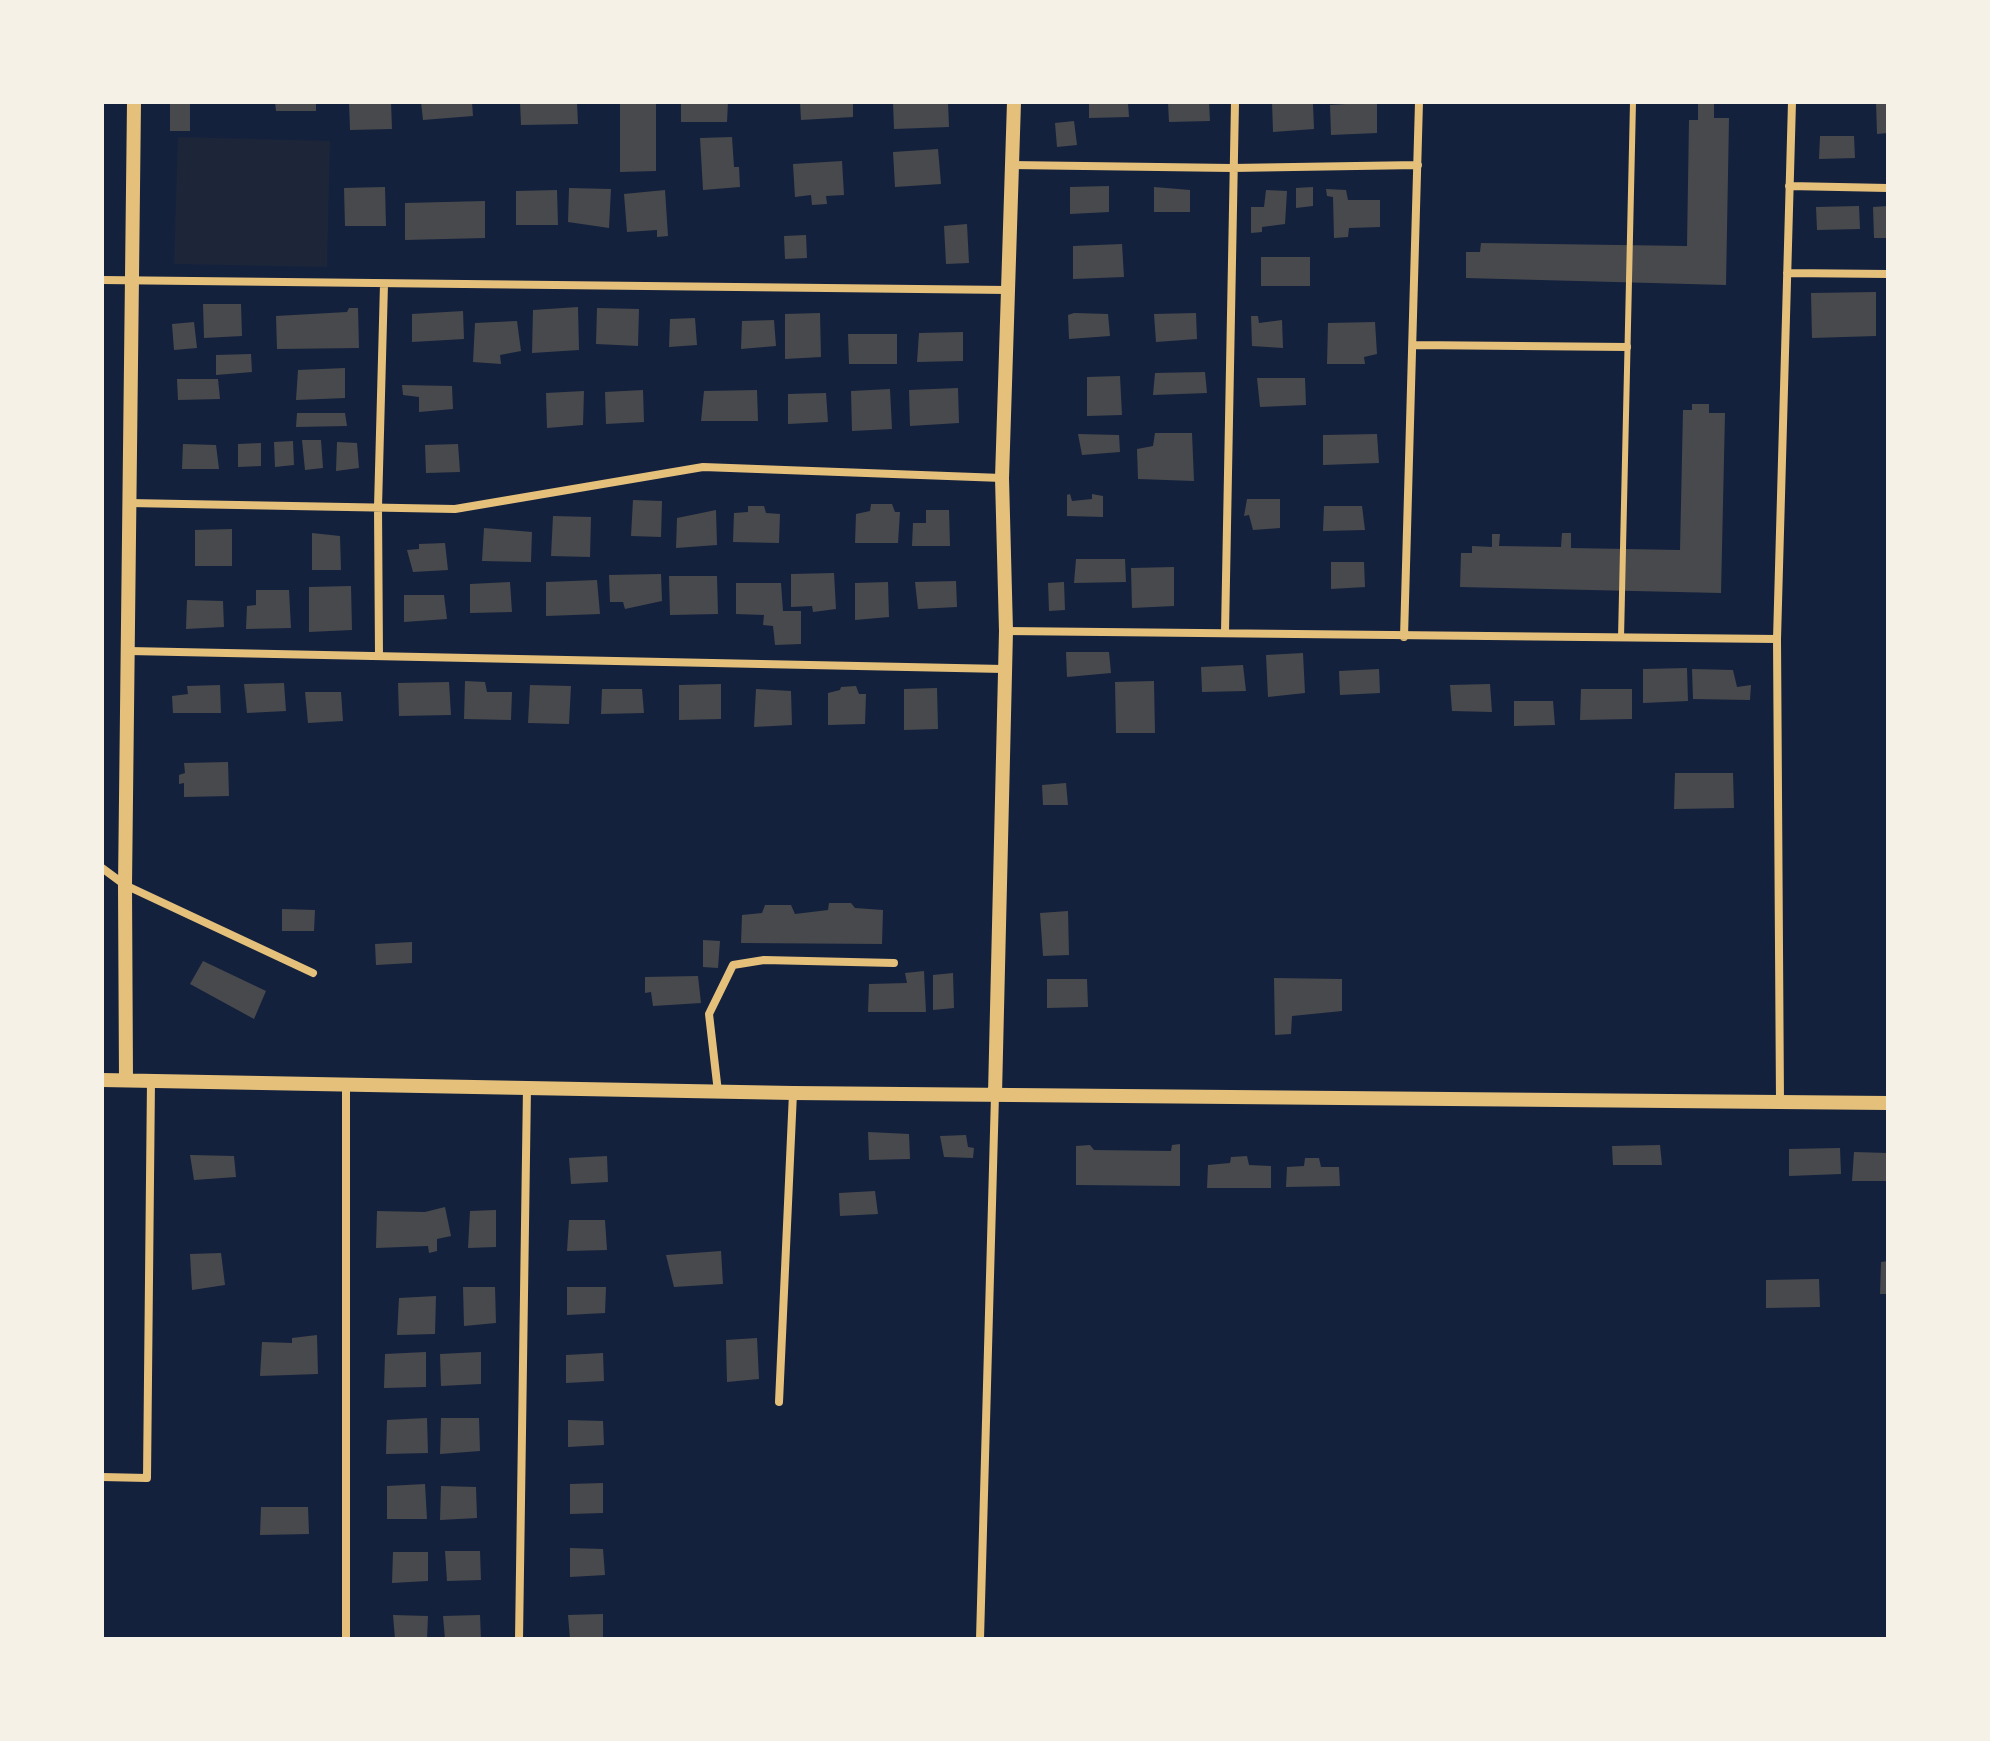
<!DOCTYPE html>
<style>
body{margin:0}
#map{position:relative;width:1990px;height:1741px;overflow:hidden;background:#14213d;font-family:"IBM Plex Sans",sans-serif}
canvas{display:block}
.frame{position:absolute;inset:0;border:104px solid #f6f1e7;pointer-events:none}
</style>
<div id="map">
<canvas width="1990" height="1741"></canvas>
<div class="frame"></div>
</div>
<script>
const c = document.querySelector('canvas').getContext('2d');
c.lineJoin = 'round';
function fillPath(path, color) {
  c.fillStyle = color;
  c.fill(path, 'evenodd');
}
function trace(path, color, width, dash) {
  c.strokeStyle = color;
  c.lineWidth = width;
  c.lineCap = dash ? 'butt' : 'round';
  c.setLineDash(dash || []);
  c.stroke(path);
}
const green = new Path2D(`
 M178 137 330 141 327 267 174 264Z`);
const building = new Path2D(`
 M275 102H316V111H276Z
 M349 102H391L392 129 350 130Z
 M421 102H472L473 116 423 120Z
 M520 102H577L578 124 521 125Z
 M681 102H728L727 122H681Z
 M800 102H853V117L801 120Z
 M893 102H948L949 127 894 129Z
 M1089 102H1128L1129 117 1089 118Z
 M1168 102H1209L1210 121 1169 122Z
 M1272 102 1313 104 1314 129 1273 132Z
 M1377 102V133L1331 135 1330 105Z
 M1698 102H1714V118H1729L1726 285 1466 278V252H1480L1481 243 1687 246 1689 120H1698Z
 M1876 102H1888V133L1877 134Z
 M620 103H656V171L620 172Z
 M170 104H190V131H170Z
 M1074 121 1077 145 1057 147 1055 123Z
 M1820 136H1854L1855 158 1819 159Z
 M732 137 734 167H739L740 187 703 190 700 138Z
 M938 149 941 184 895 187 893 152Z
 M842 161 844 195 826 196 827 204 812 205 811 195 795 197 793 164Z
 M1109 186V212L1070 214V187Z
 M385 187 386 226H345L344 188Z
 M1154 187 1190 190V212H1154Z
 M1313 187V206L1296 208V188Z
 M569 188 611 189 609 228 568 222Z
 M1326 189 1346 190 1348 200H1380V227L1349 228 1348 237 1334 238 1333 197 1327 196Z
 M557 190 558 225H516V191Z
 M665 190 668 236 657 237V230L627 232 624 194Z
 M1266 190 1287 191 1285 224 1262 227V232L1251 233V207H1264Z
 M485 201V238L405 240V203Z
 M1859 206 1860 229 1817 230 1816 207Z
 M1888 206V238H1874L1873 207Z
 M967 224 969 263 946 264 944 226Z
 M806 235 807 258 785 259 784 236Z
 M1122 244 1124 277 1073 279V246Z
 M1261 257H1310V286H1261Z
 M1876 292V336L1812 338 1811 293Z
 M203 304H241L242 336 204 338Z
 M578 307 579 350 532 353 533 310Z
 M349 308H358L359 348 277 349 276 316 347 312Z
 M597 308 639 309 638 346 596 344Z
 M463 311 464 339 412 342V314Z
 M820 313 821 357 785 359V314Z
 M1074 313 1108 314 1110 336 1069 339 1068 315Z
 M1196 313 1197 339 1156 342 1154 314Z
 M1251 316H1258L1259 323 1282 320 1283 348 1252 346Z
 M695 318 697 345 669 347 670 319Z
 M774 320 776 346 741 349 742 321Z
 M517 321 521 351 500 355 501 364 473 362 475 323Z
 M194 322 197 348 174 350 172 324Z
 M1375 322 1377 354 1364 357 1365 364H1327L1328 323Z
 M963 332V361L917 362 919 333Z
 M848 334H897V364H849Z
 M251 354 252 372 216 375V355Z
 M345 368V398L296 400 298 370Z
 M1205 372 1207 393 1153 395 1155 373Z
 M1120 376 1122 415 1087 416V377Z
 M1257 378H1305L1306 405 1260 407Z
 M177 379H218L220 399 178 400Z
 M402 385 452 386 453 409 419 412V397L403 395Z
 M958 388 959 423 910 426 909 390Z
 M890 389 892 429 852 431 851 391Z
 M643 390 644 422 606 424 605 392Z
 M757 390 758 421H701L704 391Z
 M584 391 583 425 547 428 546 393Z
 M826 393 828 422 788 424V394Z
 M1692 404H1709V413H1725L1721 593 1460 587 1461 553H1472V546L1492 547V534H1500L1499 546 1561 547 1562 533H1571V548L1680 550 1683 410H1692Z
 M297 413H345L347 426 296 427Z
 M1155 433H1192L1194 481 1138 479 1137 449 1153 446Z
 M1078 434 1119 435 1120 452 1082 455Z
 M1377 434 1379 463 1323 465V435Z
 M302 440H321L323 468 305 470Z
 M293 441 294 465 275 467 274 442Z
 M337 442 357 443 359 468 336 471Z
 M261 443V466L238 467V444Z
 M183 444 216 445 219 469H182Z
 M458 444 460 472 426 473 425 445Z
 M1070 494 1072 501 1092 499V494L1103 496V517L1067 516V495Z
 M1247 499H1280V528L1253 530 1249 515 1244 516Z
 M633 500 662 501 661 537 631 536Z
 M871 504H892L895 512H900L898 543H855L856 514 870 511Z
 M748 506H764L766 513 780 514 779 543 733 542 734 513 748 512Z
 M1324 506H1362L1365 530 1323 531Z
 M716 510 717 545 676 548 677 518Z
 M926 510H949L950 546H912L913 523H926Z
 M553 516 591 517 590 557 551 556Z
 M484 528 532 532 531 562 482 561Z
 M232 529V566H195V530Z
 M312 533 340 536 341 570H312Z
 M445 543 448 570 413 572 407 550 419 549V544Z
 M1076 559H1125L1126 582 1074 583Z
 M1331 562H1364L1365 587 1331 589Z
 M1174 567V606L1132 608 1131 568Z
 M834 573 836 609 813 612 812 606 791 607V574Z
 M661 574 662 601 625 609 623 602H610L609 575Z
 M669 576H717L718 614 670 615Z
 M597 580 600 614 546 616V582Z
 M956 581 957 607 918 609 915 582Z
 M510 582 512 612 470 613V584Z
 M888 582 889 617 855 620V583Z
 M1064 582 1065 610 1049 611 1048 583Z
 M736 583H781L783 611H801V644L775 645 773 626 763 625 764 615 736 614Z
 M351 586 352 630 309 632V587Z
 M256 590H289L291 628 246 629 247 606 256 605Z
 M404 595H444L447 619 404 622Z
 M187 600 223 601 224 627 186 629Z
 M1066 652H1109L1111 673 1067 677Z
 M1303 653 1305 693 1268 697 1266 655Z
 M1243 665 1246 691 1202 692 1201 667Z
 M1687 668 1688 701 1643 703V669Z
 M1379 669 1380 693 1340 695 1339 671Z
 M1692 669 1733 670 1737 687 1751 685 1750 700 1693 699Z
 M465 681 485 682 487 692H512L511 720 464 719Z
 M1154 681 1155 733H1116L1115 682Z
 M449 682 451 715 399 716 398 683Z
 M284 683 286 711 247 713 244 684Z
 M721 684V719L679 720V685Z
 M1490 684 1492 712 1452 711 1450 685Z
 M220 685 221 713H173L172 696 188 694 187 686Z
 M530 685 571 686 569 724 528 723Z
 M856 686 859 694H866L865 724 828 725V693L840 690 841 687Z
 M937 688 938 729 904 730V689Z
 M602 689H642L644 713 601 714Z
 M756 689 791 691 792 725 754 727Z
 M1581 689H1632V719L1580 720Z
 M305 692H341L343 721 308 723Z
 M1514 701H1553L1555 725 1514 726Z
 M228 762 229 796 184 797V783L179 784V775L185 773 184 763Z
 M1675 773H1733L1734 808 1674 809Z
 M1066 783 1068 805H1043L1042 785Z
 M829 903H851L855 908 883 910 882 944 741 943 742 915 762 913 765 905H791L795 914 828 910Z
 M282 909 315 910 314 931H282Z
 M1068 911 1069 955 1043 956 1040 913Z
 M703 940 720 941 718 968 703 967Z
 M412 942V963L376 965 375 944Z
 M203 961 266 991 254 1019 190 984Z
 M924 971 926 1012H868L869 984 907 983 905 973Z
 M953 973 954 1008 933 1010V975Z
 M698 976 701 1003 653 1006 651 992 645 993V977Z
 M1274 978 1342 979V1011L1292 1016 1291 1034 1275 1035Z
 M1047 979H1087L1088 1007 1047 1008Z
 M868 1132 909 1134 910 1159 869 1160Z
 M966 1135 968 1147 974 1148 973 1158 944 1157 940 1136Z
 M1180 1144V1186L1076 1185V1146L1090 1145 1094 1150 1171 1151 1172 1145Z
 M1660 1145 1662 1165H1613L1612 1146Z
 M1840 1148 1841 1174 1789 1176V1149Z
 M1854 1152 1888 1153V1181H1852Z
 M190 1155 234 1156 236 1177 194 1180Z
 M607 1156 608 1182 571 1184 569 1158Z
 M1247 1156 1249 1165 1271 1166V1188H1207L1208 1165 1230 1163 1231 1157Z
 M1305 1158H1319L1321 1167H1339L1340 1186 1286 1187 1287 1167 1304 1166Z
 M875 1191 878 1214 840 1216 839 1193Z
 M445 1207 451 1236 437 1239V1251L429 1253 428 1246 376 1248 377 1211 425 1212Z
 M496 1210V1247L468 1248 470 1211Z
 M569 1220H605L607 1250 567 1251Z
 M721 1251 723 1284 674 1287 666 1255Z
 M221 1253 225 1285 192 1290 190 1254Z
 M1888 1261V1294H1880L1881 1262Z
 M1819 1279 1820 1307 1766 1308V1280Z
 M463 1287H495L496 1323 464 1326Z
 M567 1287H606L605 1313 567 1315Z
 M436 1296 435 1334 397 1335 399 1298Z
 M317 1335 318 1374 260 1376 262 1342 292 1343V1338Z
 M757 1338 759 1379 727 1382 726 1340Z
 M426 1352V1387L384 1388 385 1354Z
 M481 1352V1384L441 1386 440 1354Z
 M603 1353 604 1381 566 1383V1355Z
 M427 1418 428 1453 386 1454 387 1420Z
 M441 1418H479L480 1451 440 1454Z
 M568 1420 603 1421 604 1445 568 1447Z
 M603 1483V1513L570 1514V1484Z
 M425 1484 427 1519H387V1486Z
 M441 1486 476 1487 477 1518 440 1520Z
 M261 1507H308L309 1534 260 1535Z
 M570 1548 603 1549 605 1575 570 1577Z
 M445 1551H480L481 1580 447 1581Z
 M393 1552H428V1581L392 1583Z
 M603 1614V1639H570L568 1615Z
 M393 1615 428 1616 427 1639H395Z
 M480 1615 481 1639H445L443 1616Z`);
const service = new Path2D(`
 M1621 638 1633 102`);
const minor = new Path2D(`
 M1011 165 1232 168 1418 165
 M1789 186 1888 188
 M1787 273 1888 274
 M102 280 1008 290
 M1413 345 1627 347
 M129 503 455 509 703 467 1002 478
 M1006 631 1777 639
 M1225 632 1235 102
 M1404 637 1419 102
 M129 651 1004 669
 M379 656 378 507 384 284
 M102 868 125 885 313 973
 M718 1092 709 1014 733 965 764 960 894 963
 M1780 1102 1777 639 1792 102
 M779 1402 793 1093
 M102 1477 147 1478 151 1080
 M346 1639V1084
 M519 1639 527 1087
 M980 1639 995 1095`);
const tertiary = new Path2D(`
 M102 1080 793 1093 1888 1103
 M126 1080 125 885 134 102
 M995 1094 1006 631 1002 478 1014 102`);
fillPath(green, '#1d2539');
fillPath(building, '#48494c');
trace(service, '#e5c07b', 6);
trace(minor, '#e5c07b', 8);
trace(tertiary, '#e5c07b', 14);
</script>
